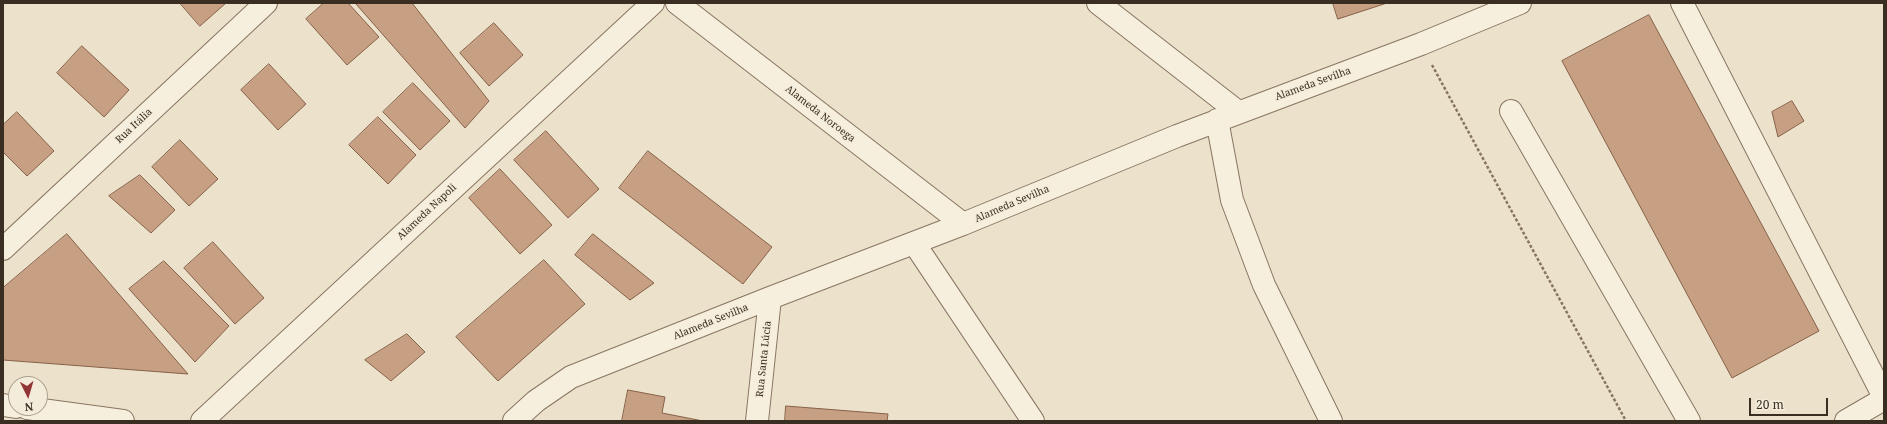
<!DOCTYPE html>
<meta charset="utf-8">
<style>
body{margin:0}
#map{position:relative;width:1887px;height:424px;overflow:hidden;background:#ece2cb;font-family:"Noto Serif",serif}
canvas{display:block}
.frame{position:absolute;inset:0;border:4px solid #3a2e22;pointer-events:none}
.north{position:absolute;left:8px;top:376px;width:40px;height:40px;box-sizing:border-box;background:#f4ecda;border:1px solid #aaa090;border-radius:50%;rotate:175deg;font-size:11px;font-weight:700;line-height:16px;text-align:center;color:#3a2e22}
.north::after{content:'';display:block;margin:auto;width:14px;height:18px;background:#923536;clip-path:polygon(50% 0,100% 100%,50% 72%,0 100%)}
.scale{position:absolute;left:1749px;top:398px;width:79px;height:18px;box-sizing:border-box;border:2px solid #3a2e22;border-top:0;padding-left:5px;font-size:12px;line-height:14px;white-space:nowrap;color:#3a2e22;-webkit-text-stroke:3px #f4ecda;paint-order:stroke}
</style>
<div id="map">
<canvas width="1887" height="424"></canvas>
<div class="frame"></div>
<div class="north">N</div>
<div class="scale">20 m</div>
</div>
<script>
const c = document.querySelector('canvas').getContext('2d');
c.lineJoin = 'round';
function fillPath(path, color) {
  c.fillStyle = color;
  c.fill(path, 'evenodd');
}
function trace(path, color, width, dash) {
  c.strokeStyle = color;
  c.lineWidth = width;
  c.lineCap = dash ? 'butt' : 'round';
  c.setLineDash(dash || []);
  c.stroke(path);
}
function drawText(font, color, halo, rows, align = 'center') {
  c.font = font + ' "Noto Serif",serif';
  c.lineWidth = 3;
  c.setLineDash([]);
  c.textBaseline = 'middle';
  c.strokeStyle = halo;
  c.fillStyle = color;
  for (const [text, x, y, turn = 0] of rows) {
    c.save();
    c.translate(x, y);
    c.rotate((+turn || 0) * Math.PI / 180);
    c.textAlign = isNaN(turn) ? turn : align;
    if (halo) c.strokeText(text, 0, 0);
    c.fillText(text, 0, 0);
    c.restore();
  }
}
const building = new Path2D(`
 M180 3H226L200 26Z
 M324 3H348L379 37 347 65 306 19Z
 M358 3H412L489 101 465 128 356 4Z
 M1333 3H1387L1338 19Z
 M1649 15 1819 331 1732 378 1562 61Z
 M494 23 523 55 489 86 460 53Z
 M82 46 129 90 104 117 57 73Z
 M269 64 306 104 278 130 241 90Z
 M413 83 450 121 420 150 383 112Z
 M1792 101 1804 121 1778 137 1772 112Z
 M17 112 54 151 27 176 3 152V125Z
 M378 117 416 155 388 184 349 145Z
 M546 131 599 189 568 218 514 160Z
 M180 140 218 179 189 206 152 167Z
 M648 151 772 247 743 284 619 188Z
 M500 169 552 225 520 254 469 198Z
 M140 175 175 210 151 233 109 196Z
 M67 234 188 374 3 360V288Z
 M593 234 654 283 630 300 575 255Z
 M213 242 264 298 235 324 184 268Z
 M544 260 585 304 498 381 456 337Z
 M164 261 229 326 195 362 129 289Z
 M407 334 425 352 391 381 365 360Z
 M628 390 665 397 662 413 703 421H622Z
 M786 406 888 414 887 421H785Z`);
const path = new Path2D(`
 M1432 65 1626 421`);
const minor = new Path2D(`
 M677 3 963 224
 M1098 3 1238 112
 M1682 3 1884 397
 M1511 111 1689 421
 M1217 120 1232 200 1264 285 1331 421
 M914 243 1033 421
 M3 249 266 3
 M3 405 16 407
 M27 408 123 421
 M202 421 653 3
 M514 421 536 401 571 377 770 298 963 224 1177 136 1421 44 1520 3
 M757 421 770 298
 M1846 421 1884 399`);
const streetNames = [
 ["Alameda Sevilha",1313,84,-20],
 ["Alameda Noroega",820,114,38],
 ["Rua Itália",134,126,-43],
 ["Alameda Sevilha",1012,204,-23],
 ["Alameda Napoli",427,212,-43],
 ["Alameda Sevilha",711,322,-22],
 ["Rua Santa Lúcia",764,359,-84]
];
fillPath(building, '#c7a084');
trace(building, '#856048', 1);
trace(minor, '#887560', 24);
trace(path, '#887560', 2.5, [3, 2]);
trace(minor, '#f7efde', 22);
drawText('10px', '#3a2e22', '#f4ecda', streetNames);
</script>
